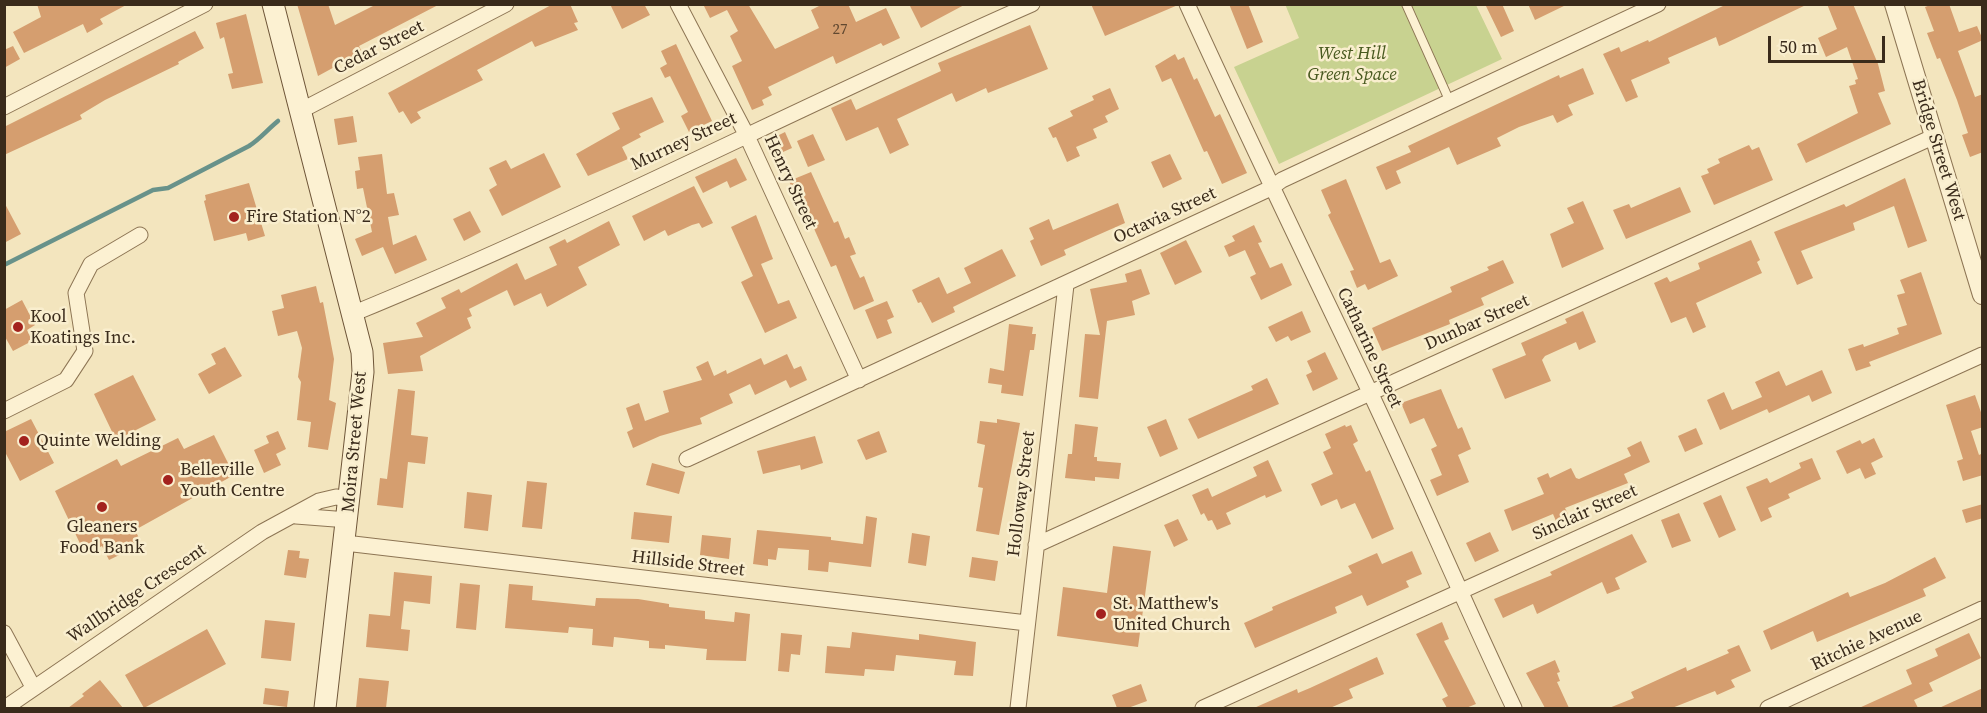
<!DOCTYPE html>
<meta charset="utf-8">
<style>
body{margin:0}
#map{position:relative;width:1987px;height:713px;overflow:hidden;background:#f3e5be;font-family:"Source Serif 4",serif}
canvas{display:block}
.frame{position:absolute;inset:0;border:6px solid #3a2b1b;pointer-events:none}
.scale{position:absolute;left:1768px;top:36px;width:117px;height:27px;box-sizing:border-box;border:3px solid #3a2b1b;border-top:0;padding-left:8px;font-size:18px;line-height:21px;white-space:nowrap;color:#3a2b1b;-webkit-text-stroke:4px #f9eece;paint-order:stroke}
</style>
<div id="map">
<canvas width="1987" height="713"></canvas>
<div class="frame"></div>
<div class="scale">50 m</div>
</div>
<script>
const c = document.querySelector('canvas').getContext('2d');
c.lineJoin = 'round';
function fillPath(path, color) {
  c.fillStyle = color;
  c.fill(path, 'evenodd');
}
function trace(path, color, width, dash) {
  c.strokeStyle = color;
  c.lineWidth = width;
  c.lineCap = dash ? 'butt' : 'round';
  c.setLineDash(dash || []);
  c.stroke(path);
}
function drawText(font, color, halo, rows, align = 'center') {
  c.font = font + ' "Source Serif 4",serif';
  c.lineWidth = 5;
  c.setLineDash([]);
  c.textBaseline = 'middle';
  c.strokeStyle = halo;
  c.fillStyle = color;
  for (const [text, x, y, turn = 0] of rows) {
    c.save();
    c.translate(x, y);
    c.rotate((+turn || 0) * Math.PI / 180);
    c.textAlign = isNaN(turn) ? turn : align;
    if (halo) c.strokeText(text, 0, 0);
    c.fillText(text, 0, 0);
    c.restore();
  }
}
const green = new Path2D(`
 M1285 4 1476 5 1502 59 1279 164 1234 67 1299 38Z`);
const stream = new Path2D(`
 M4 265 153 190 168 188 249 146C260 139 267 130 278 121`);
const building = new Path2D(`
 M37 4H128L100 19 103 24 87 33 83 24 24 53 13 32 41 17Z
 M297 4H328L335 25 377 4H440L359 46 362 52 318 76Z
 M553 4H570L578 22 574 23 578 30 535 47 532 41 477 70 483 80 417 112 421 118 411 124 403 111 399 113 388 93Z
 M610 4H644L650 15 622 29Z
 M703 4H748L775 49 819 28 811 10 823 4H848L856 22 886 8 900 38 883 46 881 43 836 64 833 56 768 87 772 95 762 100 764 105 752 110 732 66 742 61 730 36 738 31 727 10 710 18Z
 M909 4H966L921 28Z
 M1091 4H1177L1178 5 1105 36Z
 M1229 4H1248L1263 42 1247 49Z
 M1485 4H1502L1514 31 1501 37Z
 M1528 4H1568L1535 20Z
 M1727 4H1808L1724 44 1719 46 1716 37 1668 58 1670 63 1631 80 1638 97 1626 102 1603 54 1619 47 1621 52 1648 40 1649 42Z
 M1827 4H1853L1878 64 1885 91 1878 93 1891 124 1806 163 1797 144 1858 113 1849 86 1856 84 1855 80 1858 79 1847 47 1826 57 1818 38 1837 29Z
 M1933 4H1949L1959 32 1977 26 1983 40 1958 51 1975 97 1983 94V152L1970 157 1962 135 1968 133 1957 100 1940 58 1937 59 1927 33 1934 31 1925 7Z
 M246 14 263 83 232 89 228 74 233 73 224 37 220 39 216 23Z
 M1030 25 1048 69 988 93 986 88 956 102 952 93 897 119 909 145 890 154 878 127 846 141 831 108 851 99 856 110 941 71 938 63Z
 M195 31 204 48 178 62 179 64 105 100 80 115 82 119 4 155V127Z
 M676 44 712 121 689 132 681 116 688 112 670 76 665 78 660 68 667 64 661 51Z
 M13 46 20 59 4 68V50Z
 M1175 54 1178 60 1184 57 1194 80 1197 78 1215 117 1220 114 1247 173 1222 184 1207 151 1204 152 1171 78 1162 82 1155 66Z
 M1583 68 1594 94 1568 105 1573 115 1557 123 1553 115 1519 127 1497 138 1501 146 1457 165 1449 147 1396 171 1401 183 1386 190 1376 167 1411 152 1408 146 1559 75 1560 78Z
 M1110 88 1119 109 1105 116 1108 122 1093 129 1097 138 1076 147 1080 156 1067 162 1056 137 1053 138 1048 128 1073 116 1070 111 1094 100 1092 96Z
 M652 97 664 122 639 134 641 137 622 147 628 159 588 176 576 154 620 129 612 113Z
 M353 116 357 142 338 145 334 119Z
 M785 132 792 148 774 156 767 141Z
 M813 134 825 160 808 167 797 141Z
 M1749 145 1752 150 1759 147 1773 180 1714 205 1701 176 1709 173 1707 169 1720 163 1718 159Z
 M544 153 561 187 502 216 489 190 497 185 489 168 506 160 511 169Z
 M382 154 387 194 394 193 399 215 388 217 393 245 416 235 427 260 395 274 383 247 362 256 355 239 372 232 363 188 357 189 355 171 360 170 358 157Z
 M1170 154 1182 179 1163 188 1151 162Z
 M736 158 747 180 730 188 727 181 703 193 695 177Z
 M811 172 834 223 838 221 845 239 849 237 856 254 850 256 860 278 864 276 874 301 854 310 836 265 831 267 800 197 796 198 789 181Z
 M1905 178 1927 241 1908 248 1894 206 1853 223 1855 230 1801 251 1813 278 1797 285 1774 232 1844 204 1846 207Z
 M1346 179 1380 263 1390 259 1398 276 1368 290 1365 284 1357 288 1350 271 1354 270 1328 215 1331 213 1321 190Z
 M249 183 265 236 248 241 246 233 214 241 204 201 206 200 205 195Z
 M694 186 713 223 702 228 699 223 692 225 668 236 665 230 644 241 632 216Z
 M1680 187 1691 212 1626 239 1613 210 1629 204 1631 208Z
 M1583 201 1604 249 1562 268 1550 234 1574 223 1567 208Z
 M4 202 21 234 4 243Z
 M1118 203 1125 223 1064 250 1066 255 1041 266 1030 241 1034 239 1029 228 1049 219 1053 230Z
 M470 211 481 232 464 241 453 219Z
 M756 215 773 259 761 264 778 304 789 300 797 318 765 333 741 282 753 276 731 227Z
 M609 221 620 245 578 267 587 285 547 307 541 293 514 306 507 290 469 309 472 316 467 318 471 328 420 356 423 371 388 374 383 343 423 337 416 323 446 308 441 298 459 289 461 293 517 263 525 280 557 265 549 247 565 239 567 243Z
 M1254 225 1262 242 1258 243 1270 268 1282 263 1292 285 1261 300 1250 277 1256 274 1245 250 1229 257 1224 246 1235 241 1232 236Z
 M1186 240 1202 272 1175 285 1160 253Z
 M1751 240 1760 260 1757 262 1762 273 1696 303 1706 327 1693 333 1686 317 1671 323 1654 283 1667 277 1670 282 1700 269 1698 263Z
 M1002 249 1016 276 953 307 955 312 932 323 921 302 918 303 912 290 939 277 947 294 971 283 964 268Z
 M1503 260 1514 283 1481 298 1484 305 1449 320 1450 324 1382 351 1372 328 1452 292 1450 287 1489 270 1487 267Z
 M1141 269 1150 294 1132 301 1135 315 1107 321 1098 399 1079 397 1085 334 1100 335 1090 289 1127 282 1125 274Z
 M1921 272 1942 334 1869 362 1871 366 1856 371 1848 349 1863 344 1864 347 1899 334 1897 328 1907 325 1897 295 1905 293 1900 280Z
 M316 286 320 303 323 302 334 359 329 400 336 403 328 450 308 447 311 422 297 420 301 382 298 377 302 348 297 331 278 336 272 311 284 308 281 295Z
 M22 300 35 325 27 330 32 341 13 351 4 335V310Z
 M887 301 894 317 887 320 892 333 877 339 865 310Z
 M1302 311 1311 332 1291 341 1288 336 1276 342 1268 327Z
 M1583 311 1596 342 1579 350 1576 342 1545 356 1542 360 1551 381 1505 399 1492 369 1526 355 1521 343 1567 323 1565 319Z
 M1009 324 1033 327 1032 334H1036L1034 350H1030L1023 396 1001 393 1002 385 988 383 990 368 1004 371Z
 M225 347 242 376 209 394 198 374 216 364 211 354Z
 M1325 352 1338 379 1313 391 1306 375 1312 372 1307 361Z
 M787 354 794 369 801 366 807 380 790 388 786 380 755 395 750 384 729 394 733 403 700 418 702 424 660 436 633 448 627 432 633 429 626 408 639 403 645 421 669 412 663 391 702 380 696 367 708 361 714 376 726 370 727 374 761 358 764 365Z
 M1822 370 1832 393 1812 402 1809 395 1769 413 1767 409 1720 430 1707 400 1724 392 1732 410 1762 397 1755 382 1779 371 1786 386Z
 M133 375 156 420 116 440 94 394Z
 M1267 378 1279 404 1198 439 1188 419 1253 390 1251 386Z
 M398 389 415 391 411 435 428 437 425 464 408 462 403 508 377 505 380 478 387 479Z
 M1441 389 1458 429 1462 427 1471 449 1458 455 1469 482 1437 496 1430 480 1442 475 1431 449 1437 446 1434 440 1424 418 1410 424 1401 403Z
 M1975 395 1983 418V427L1971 431 1979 455 1983 453V475L1963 481 1957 461 1963 459 1946 405Z
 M31 419 54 463 20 481 4 450V432Z
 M997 419 1020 423 999 535 976 531 983 488 978 487 985 445 977 443 980 421 997 423Z
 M1166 419 1178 449 1160 457 1147 427Z
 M1075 424 1098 427 1094 457H1097V461L1121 463 1119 479 1095 477V481L1065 478 1068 454H1072Z
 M1345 425 1346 427 1351 425 1358 441 1353 444 1366 472 1370 470 1394 529 1372 539 1355 503 1341 509 1337 499 1321 506 1311 484 1333 474 1323 452 1331 448 1325 434Z
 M1696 428 1703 444 1685 452 1678 436Z
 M278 431 286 449 276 454 281 465 264 473 254 450 269 443 266 436Z
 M879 431 887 452 866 460 857 440Z
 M214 435 234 475 135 530 142 544 109 560 102 546 85 554 55 491 117 459 121 466 178 438 184 449Z
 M815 436 823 463 801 470 800 465 763 474 757 451Z
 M1874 438 1883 457 1871 463 1876 474 1865 479 1860 468 1847 474 1836 451 1860 440 1862 444Z
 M1641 441 1650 462 1624 474 1628 483 1565 508 1569 516 1556 521 1553 514 1512 531 1504 510 1544 494 1537 478 1548 473 1550 478 1571 468 1576 478 1579 479 1631 456 1627 448Z
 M1812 458 1821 479 1788 494 1790 498 1768 508 1772 517 1761 522 1746 487 1767 478 1770 483 1801 468 1799 463Z
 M1268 460 1282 491 1266 498 1265 495 1226 513 1231 524 1217 530 1212 520 1208 521 1204 513 1201 515 1192 495 1208 488 1212 497 1257 476 1253 467Z
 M652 463 685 472 679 494 646 485Z
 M527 481 547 483 542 529 522 527Z
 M467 492 492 495 488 531 464 528Z
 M1721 495 1736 530 1719 538 1703 503Z
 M1983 504V518L1966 523 1962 510Z
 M634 512 672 516 669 543 631 539Z
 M1679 513 1691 541 1672 548 1661 520Z
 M866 516 877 518 871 567 829 562 828 572 808 570 809 550 778 548 776 560 768 559V566L753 564 757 530 831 537V540L863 544Z
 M1178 519 1188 540 1174 547 1164 525Z
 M1490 532 1499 551 1475 562 1466 543Z
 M912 533 930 536 926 566 908 563Z
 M1632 534 1647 562 1615 578 1620 589 1607 594 1602 582 1537 614 1533 604 1503 618 1494 599 1552 575 1550 572Z
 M702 535 731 538 729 559 700 555Z
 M1113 546 1151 551 1138 647 1057 636 1063 587 1107 593Z
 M288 550 300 551 299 558 309 559 306 578 284 575Z
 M1412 551 1422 574 1406 581 1409 587 1367 606 1362 595 1335 607 1337 613 1255 648 1244 623 1273 610 1272 607 1352 573 1348 566 1377 553 1382 564Z
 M972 557 998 561 995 581 969 577Z
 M1935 557 1946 578 1923 589 1926 596 1817 642 1813 631 1771 650 1763 631 1848 592 1850 597 1885 583Z
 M394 572 432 576 430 604 404 601 401 629 410 630 408 651 366 647 369 614 390 616Z
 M460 583 480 585 476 630 456 628Z
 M509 584 533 586 532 600 595 606 596 598 638 599 669 604V607L705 611V619L734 622 735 612 750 614 746 661 706 660 707 649 665 645V649L649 648V641L614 637 613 647 592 645 593 629 569 627 568 633 505 628Z
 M265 620 295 623 291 661 261 658Z
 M1442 622 1449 639 1444 641 1476 704 1466 708H1447L1442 699 1448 696 1416 634Z
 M207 629 226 664 144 708 125 675Z
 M852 632 919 640V634L976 642 973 676 954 675 956 661 896 655 894 671 865 669 864 676 825 673 827 646 850 648Z
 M781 633 802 635 800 655 791 654 789 672 778 671Z
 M1969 633 1981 658 1929 683 1933 691 1914 700 1918 708H1859L1912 684 1906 670 1938 656 1935 649Z
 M1739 645 1751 671 1731 680 1735 687 1717 695 1715 691 1672 708H1609L1634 698 1631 692 1686 667 1687 671 1692 669 1729 653 1727 650Z
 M1377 657 1384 674 1349 689 1353 698 1330 708H1254L1297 689 1298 693 1310 688Z
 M1555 660 1560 672 1557 673 1560 681 1557 682 1569 708H1545L1526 673Z
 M359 678 389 681 386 708H356Z
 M100 680 123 708H68L84 696 82 694Z
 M1141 684 1147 701 1128 708H1117L1112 695Z
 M265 688 289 691 287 707 263 704Z
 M1983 688V708H1939Z`);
const service = new Path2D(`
 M1406 4 1450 102`);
const minor = new Path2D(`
 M678 4 746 134 859 380
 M1187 4C1246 134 1308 262 1369 390 1419 496 1464 603 1514 708
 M4 107 205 4
 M302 110 506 4
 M352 314C582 220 804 104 1032 4
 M4 411 66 380 85 351 76 293 91 264 140 235
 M687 459 1271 188 1282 180 1658 4
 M296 516 348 520
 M345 543 1027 623
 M1036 545 1935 136
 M4 633 33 687
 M5 708 262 532 319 501 336 497 350 499
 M1018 708 1066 285
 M1203 708 1982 355
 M1768 708 1982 609`);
const tertiary = new Path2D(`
 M1894 4 1982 295`);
const secondary = new Path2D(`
 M273 4 362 352 363 372 325 708`);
const markers = [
 [234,217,6,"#a3221e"],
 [18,327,6,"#a3221e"],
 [24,441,6,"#a3221e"],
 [168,480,6,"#a3221e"],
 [102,507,6,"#a3221e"],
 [1101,614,6,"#a3221e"]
];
const numberNames = [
 ["27",840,30]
];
const streetNames = [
 ["Cedar Street",379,48,-27],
 ["Murney Street",684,142,-25],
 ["Bridge Street West",1938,150,73],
 ["Henry Street",790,182,65],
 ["Octavia Street",1165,216,-25],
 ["Dunbar Street",1477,323,-24],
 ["Catharine Street",1369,348,65],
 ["Moira Street West",355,442,-85],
 ["Holloway Street",1022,494,-83],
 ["Sinclair Street",1585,513,-24],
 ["Hillside Street",688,564,7],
 ["Wallbridge Crescent",137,594,-34],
 ["Ritchie Avenue",1867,641,-25]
];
const parkNames = [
 ["West Hill",1352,54],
 ["Green Space",1352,75]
];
const poiNames = [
 ["Fire Station N°2",246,217],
 ["Kool",30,317],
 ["Koatings Inc.",30,338],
 ["Quinte Welding",36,441],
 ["Belleville",180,470],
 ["Youth Centre",180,491],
 ["Gleaners",102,527,"center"],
 ["Food Bank",102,548,"center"],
 ["St. Matthew's",1113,604],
 ["United Church",1113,625]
];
fillPath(green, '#c8d290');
trace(stream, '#68928a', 4.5);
fillPath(building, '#d59e6f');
trace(service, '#8d7554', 10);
trace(minor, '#8d7554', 17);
trace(tertiary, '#8d7554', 20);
trace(secondary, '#6e5538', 23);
trace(service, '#fcf1d2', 8);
trace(minor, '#fcf1d2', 15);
trace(tertiary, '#fcf1d2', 18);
trace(secondary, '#fcf1d2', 21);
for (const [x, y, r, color] of markers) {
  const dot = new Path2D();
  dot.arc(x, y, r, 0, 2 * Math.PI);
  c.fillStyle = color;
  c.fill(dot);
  trace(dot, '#f9eece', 2);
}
drawText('15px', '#614830', null, numberNames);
drawText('18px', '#3a2b1b', '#f9eece', streetNames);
drawText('italic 18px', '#48591f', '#f9eece', parkNames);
drawText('18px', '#3a2b1b', '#f9eece', poiNames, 'left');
</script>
